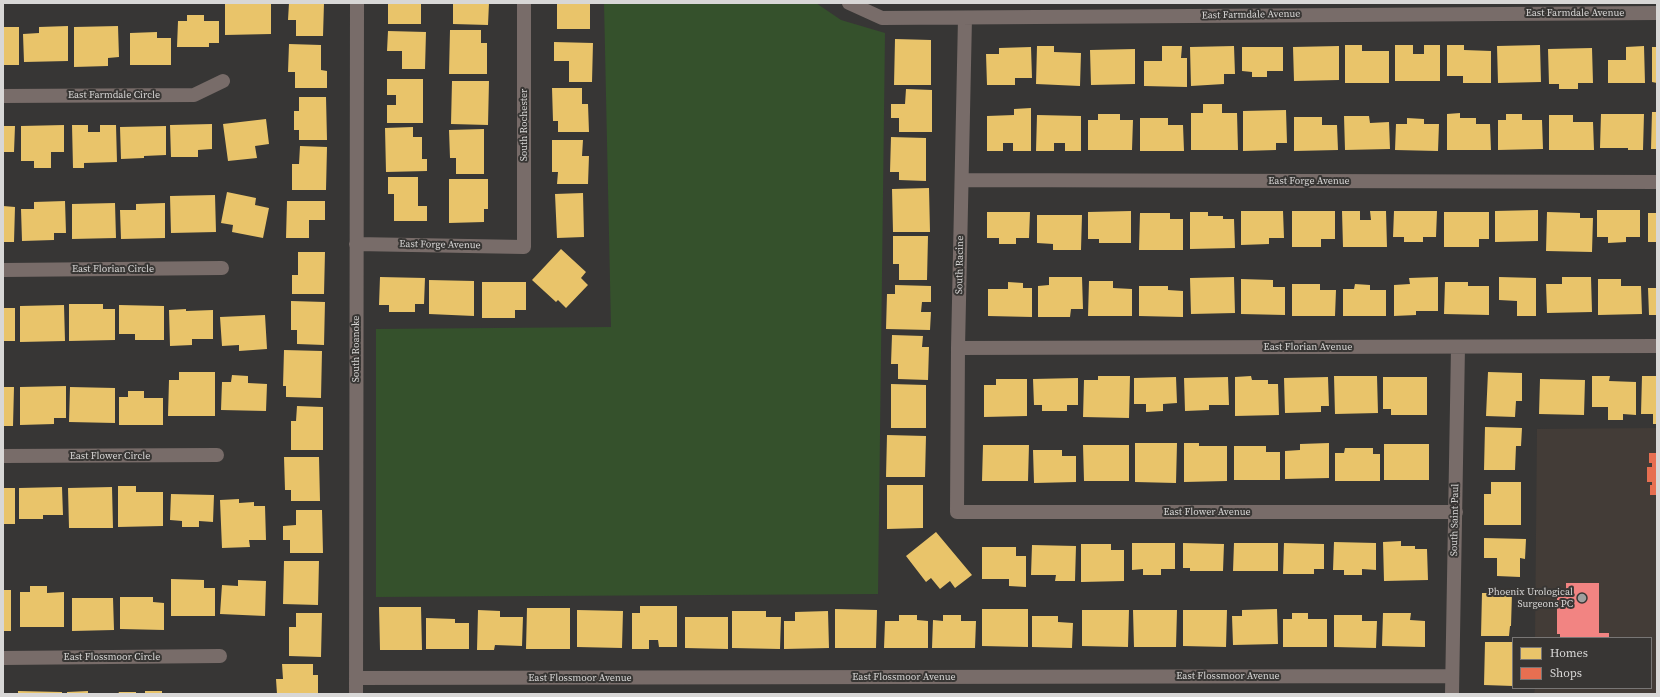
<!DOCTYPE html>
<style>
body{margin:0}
#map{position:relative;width:1660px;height:697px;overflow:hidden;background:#373635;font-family:"Source Serif 4",serif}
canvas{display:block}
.frame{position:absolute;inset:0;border:4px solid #d8d7d6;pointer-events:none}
.legend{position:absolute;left:1512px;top:637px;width:140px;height:52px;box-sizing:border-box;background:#383634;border:1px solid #787675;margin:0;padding:5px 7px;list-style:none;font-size:12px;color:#d8d7d6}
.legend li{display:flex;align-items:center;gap:8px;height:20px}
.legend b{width:20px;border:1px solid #787675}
</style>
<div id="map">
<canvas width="1660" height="697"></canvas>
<div class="frame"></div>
<ul class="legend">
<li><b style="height:11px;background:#e9c46a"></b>Homes</li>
<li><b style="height:11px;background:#e76f51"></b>Shops</li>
</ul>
</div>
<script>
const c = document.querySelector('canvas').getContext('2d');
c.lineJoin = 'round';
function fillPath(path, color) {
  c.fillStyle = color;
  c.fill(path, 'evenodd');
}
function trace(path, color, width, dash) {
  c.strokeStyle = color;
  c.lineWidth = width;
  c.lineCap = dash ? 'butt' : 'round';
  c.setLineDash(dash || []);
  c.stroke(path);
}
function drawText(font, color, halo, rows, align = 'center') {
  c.font = font + ' "Source Serif 4",serif';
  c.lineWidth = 4;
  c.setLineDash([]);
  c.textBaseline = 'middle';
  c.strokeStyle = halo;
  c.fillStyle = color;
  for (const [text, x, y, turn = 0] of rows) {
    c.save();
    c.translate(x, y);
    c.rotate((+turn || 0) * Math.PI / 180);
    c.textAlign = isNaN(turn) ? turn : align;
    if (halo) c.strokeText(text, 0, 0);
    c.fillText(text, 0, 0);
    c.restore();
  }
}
const built = new Path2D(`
 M1657 428V694H1534L1535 688H1651V638H1535L1537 429Z`);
const green = new Path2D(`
 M604 3H816L841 20 885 33 878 594 376 597V329L611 327Z`);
const homes = new Path2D(`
 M225 3H271V34L225 35Z
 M289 3H324L323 36H296V20H288Z
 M388 3H421V24H388Z
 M453 3H489L488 25 453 24Z
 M557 3H590V29H557Z
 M187 15H204V21H219V43H209V47H177L178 21H187Z
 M68 26V61L24 62 23 34 39 33V27Z
 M118 26 119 57 108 58V66L74 67V27Z
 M3 27H19V65H3Z
 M450 30H481V43H487V74H449Z
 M388 31 426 32 425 69H402V51H387Z
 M157 32V38H171V65H130V33Z
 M895 39 931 40V85H894Z
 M554 42 593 43 592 82H569V61H554Z
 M289 44 321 45V70L327 71V88H295V72H288Z
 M1345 45H1362V51H1389V83H1345Z
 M1395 45H1413V54H1424V45H1440V81H1395Z
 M1447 45H1464V50L1491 51V83H1463V76H1447Z
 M1540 45 1541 82 1498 83 1497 46Z
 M1037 46H1054V52L1081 53 1080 86 1036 84Z
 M1162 46H1182L1181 58H1187V87L1144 86V61H1162Z
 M1234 46 1235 74H1224V84L1191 86 1190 47Z
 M1339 46V80L1294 81 1293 47Z
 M1644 46 1645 83H1608V60H1626V47Z
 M1031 47 1032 78H1015V85H987L986 54H999V48Z
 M1242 47H1283V71H1267V77H1252V72L1242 71Z
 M1652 47H1657V83L1652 82Z
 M1592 48 1593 83H1578V89H1559V84H1549L1548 49Z
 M1135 49V84L1091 85 1090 50Z
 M387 79H423V123H387V105H396V95H387Z
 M452 81H489L488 125 451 124Z
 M552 88H582V104H588L589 132H558V121H553Z
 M906 89 932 90V132H899V118H891V104H905Z
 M299 97H326L327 140H299V130H294V111H299Z
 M1203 104H1222V113H1237L1238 150H1191V113H1203Z
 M1031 108V151H1013V143H1003V151H987V116L1014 115V109Z
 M1286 110 1287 143H1276V150L1243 151V111Z
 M1652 112H1657V149H1651Z
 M1460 113V118H1476V124H1490L1491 150H1447V114Z
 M1098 114H1120V120H1133L1132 150H1088V120H1098Z
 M1506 114H1522V120H1542L1543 149 1498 150V120H1506Z
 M1601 114H1644L1643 150H1628V148H1600Z
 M1037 115 1081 116V151H1065V143H1054V151H1036Z
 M1549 115H1573V122H1593L1594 150H1549Z
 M1344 116H1369L1370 123 1389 122 1390 149 1345 150Z
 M1294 117H1322V125H1337L1338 150 1294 151Z
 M1140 118H1168V125H1183L1184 151H1140Z
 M1407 118 1424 119V124H1439L1438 151 1395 150 1396 124H1407Z
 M266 119 269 144 255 146 257 158 228 161 223 124Z
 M212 124V149L198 150V157H171L170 125Z
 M64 125V152H51V168H34V161H21V126Z
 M72 125H88V132H100V125H116L117 162 84 163V168H73Z
 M3 126H15L14 152H3Z
 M166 126V155L144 156V158L121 159 120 127Z
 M413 127V137H422V159H427V171L386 172 385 128Z
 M484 129V174H456V158H450L449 130Z
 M891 137 926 138V181L899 180V172H890Z
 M552 140H583L582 156H589L588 184H557L558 172H552Z
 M300 146 327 147 326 190H292V164H299Z
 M388 177H418V206H427V221H394V194H388Z
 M449 179H488V209H484V222L449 223Z
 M929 188 930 232H893L892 189Z
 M227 192 256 198 255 205 269 208 263 238 232 232 233 225 221 223Z
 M583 193 584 237 557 238 555 194Z
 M215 195 216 232 171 233 170 196Z
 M65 201 66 233H54V240L22 241 21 209H34V202Z
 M287 201H325V220H309V238H286Z
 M115 203 116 238 72 239V204Z
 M165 203V238L121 239 120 210H136V204Z
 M3 206 15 207 14 242H3Z
 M1538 210V241L1495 242V211Z
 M1597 210H1640V237H1626V242L1608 243V237H1597Z
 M1131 211V243H1099V239H1088V212Z
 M1241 211H1283L1284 238H1269V244L1241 245Z
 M1292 211H1335V239H1321V247H1292Z
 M1342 211H1360V220H1371L1370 211H1386L1387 247H1343Z
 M1394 211H1437L1436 237H1423V242H1404V237H1393Z
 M987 212H1030L1029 238H1016V244H999V238H987Z
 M1190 212H1208V216H1223V219H1234L1235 248 1190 249Z
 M1444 212H1489V239H1479V247H1444Z
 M1547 212 1580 213V218H1593L1592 252 1546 251Z
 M1140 213H1170V219H1183V250H1139Z
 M1648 213H1657V242H1648Z
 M1037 215H1082L1081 250H1053V244L1037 243Z
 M893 236H928L927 280H899V264H893Z
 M561 249 586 272 581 278 588 285 566 308 558 300 556 302 532 280Z
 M298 252H325L324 294H292V275H298Z
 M380 277 425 278 424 304H415V312H389V305H379Z
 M1049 277H1082L1083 309H1071L1070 317H1038V286L1049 285Z
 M1234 277 1235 313 1191 314 1190 278Z
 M1438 277V311H1416V315L1394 316V285L1410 284 1409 278Z
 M1499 277 1536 278V316H1517V301L1499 300Z
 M1562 277H1591L1592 312 1547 313 1546 284H1562Z
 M1241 279 1273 280V287H1285V315L1241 314Z
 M1598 279H1621V286H1641L1642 314 1598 315Z
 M429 280 474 281V316L429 314Z
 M1089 281H1113V288L1132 289V316H1088Z
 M482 282H526V310H515V318H482Z
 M1008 282 1023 283V288H1032V317L988 316V289H1008Z
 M1445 282H1468V286H1489V315L1444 314Z
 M1292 284H1320V290H1336L1335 316H1292Z
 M1355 284 1370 285V290H1386V316H1343V289H1354Z
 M895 285 931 286V302H922L921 312H931L930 330 886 329 887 294H895Z
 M1139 286H1168V290L1183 291V317L1139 316Z
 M1648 288H1657V315H1649Z
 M291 301 325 302 324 345 297 344V330H291Z
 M69 304H103V309H115V340L69 341Z
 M64 305 65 341 20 342V306Z
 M119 305 164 306V340H135V334H119Z
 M3 308H15V341H3Z
 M186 309V311L213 310V339H192V345L170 346 169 310Z
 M265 315 267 349 239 351V345L222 346 220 317Z
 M892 335 923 336 922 347H929L928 380 898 379V364H891Z
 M284 350 322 351 321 398 286 397V386H283Z
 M179 372H215V416H168L169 380H179Z
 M1488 372 1522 373V401H1516L1515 417 1486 416Z
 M232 375 248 376V383L267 384 266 411 221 410 222 382H231Z
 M1098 376H1130L1129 418 1083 417 1084 380H1098Z
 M1251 376 1252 380H1268V384H1278L1279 415 1235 416V377Z
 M1334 376H1377L1378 413 1335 414Z
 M1592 376H1610L1609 381 1636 382V415L1623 414V420H1608V407H1592Z
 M1642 376H1657V424H1653V414H1641Z
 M1176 377 1177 403 1163 404V411L1146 412V404H1134V378Z
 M1228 377 1229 405H1209V410L1185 411 1184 378Z
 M1328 377 1329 406H1321V412L1285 413 1284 378Z
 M1383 377H1427V415H1391V409H1383Z
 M1078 378V405H1067V411H1042V405H1034L1033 379Z
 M996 379H1027V416L984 417V385H996Z
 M1540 379 1585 380 1584 415 1539 414Z
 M891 384 926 385V428H891Z
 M66 386V418H54V424L20 425V387Z
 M3 387H14L13 426H3Z
 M70 387 115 388V423L69 422Z
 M128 391H144V398H163V425H119V397H128Z
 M297 406 323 407V450H291V421H296Z
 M1485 427 1522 428 1521 446H1516L1515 470H1484Z
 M887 435 926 436 925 477H886Z
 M1135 443H1177L1176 483 1135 482Z
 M1184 443H1199V446H1227V481L1184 482Z
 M1329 443V478L1285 479V451L1300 450V444Z
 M1384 444H1429V480H1384Z
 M983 445H1029L1028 481H982Z
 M1083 445H1129V481H1084Z
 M1234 446H1266V452H1280V480H1234Z
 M1345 448H1373V454H1380V481H1335V453H1344Z
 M1033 450H1062V456H1076V482L1034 483Z
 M284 457H319L320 501H291V490H285Z
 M1491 482H1521V525H1484V494H1491Z
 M887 485H923V528L887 529Z
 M118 486H136V492H163V526L118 527Z
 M62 487 63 515H43V519H19V488Z
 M112 487 113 528H69L68 488Z
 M3 488H15V524H3Z
 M171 494 214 495 213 522 199 521V527H182V521L170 520Z
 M239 499V503L254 502V506H265L266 540H249L250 547 222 548 220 500Z
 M296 510H322L323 553H290V540H283V526L296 525Z
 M936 532 972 575 955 588 950 581 940 589 931 578 926 582 906 556Z
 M1484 538 1526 539 1525 559 1520 558V577L1497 576V558H1484Z
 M1401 541V546H1415V549H1427L1428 580 1384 581 1383 542Z
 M1334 542 1376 543V570L1362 569V575H1344V570H1333Z
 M1132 543H1175V569H1161V575H1143V569L1132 570Z
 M1183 543 1224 544 1223 571H1190V568H1183Z
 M1234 543H1278V571H1233Z
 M1284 543 1324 544V569H1314V574H1283Z
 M1081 544H1111V550H1124V581L1081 582Z
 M1032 545 1076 546 1075 581H1055L1056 575H1031Z
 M982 547H1016V556H1026V587L1009 586V579H982Z
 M284 561H319L318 605 283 604Z
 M171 579 204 580V588H215V616H171Z
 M238 580 266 581 265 616 220 614 222 585 238 586Z
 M30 586H47V593L64 592V627H20V592H30Z
 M3 590H11V631H3Z
 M1482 593H1512L1511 626H1510L1509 636H1481Z
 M120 597H153V602L164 603V630L120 629Z
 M72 598H113L114 630 72 631Z
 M640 606H677V647H659L658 640H649V649H632V613H640Z
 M379 607H421L422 650H380Z
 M527 608H570V649H526Z
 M835 609 877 610 876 648H835Z
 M982 609H1028V647L982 646Z
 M1277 609 1278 644 1233 645 1232 616H1242V610Z
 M478 610 500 611V617H523L522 646 495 645 494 650H477Z
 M577 610 623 611 622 648 577 647Z
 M1082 610H1129L1128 647 1082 646Z
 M1133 610H1177L1176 647H1134Z
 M1183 610H1227L1226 647 1183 646Z
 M732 611H766V617H781L780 649 732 648Z
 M828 611 829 648 784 649V621H795V612Z
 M296 613H322L321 657 289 656V627H296Z
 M1292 613H1308V619H1327V647H1283V619H1292Z
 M1383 613H1411L1410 620 1425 621V647L1382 646Z
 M899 615H917V620L928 621V648H884L885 621H899Z
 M943 615H961V621H976L975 648H932L933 620 943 621Z
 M1334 615H1362V621H1377L1376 648 1334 647Z
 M1032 616H1058V622L1073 623 1072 648 1032 647Z
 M685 617H728V649L685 648Z
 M426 618 455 619V623H469V649H426Z
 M1485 642H1513V686L1484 685Z
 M282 664H313V675H318V694H277L276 679H283Z
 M18 691 62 692V694H18Z
 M88 691V694H67V692Z
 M145 691H162V694H145Z
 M119 692H136V694H118Z`);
const shops = new Path2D(`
 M1649 453H1657V495H1650V485H1652V482H1647V467H1652V463H1649Z`);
const health = new Path2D(`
 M1566 583H1599V633H1609V638H1560V634H1557V593H1566Z`);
const minor = new Path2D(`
 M849 3 882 18 1657 13
 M965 18 958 348 957 512H1456
 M3 96 194 95 223 81
 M962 180 1657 182
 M356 244 524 247V3
 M3 270 222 268
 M958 348 1657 346
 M3 456 217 455
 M3 658 220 656
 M356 678 1452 676
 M356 694 357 3
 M1452 694 1458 347`);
const markers = [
 [1582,598,5,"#a09f9e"]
];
const streetNames = [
 ["East Farmdale Avenue",1575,13],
 ["East Farmdale Avenue",1251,15,-1],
 ["East Farmdale Circle",114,95],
 ["South Rochester",524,125,-90],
 ["East Forge Avenue",1309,181],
 ["East Forge Avenue",440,245,1],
 ["South Racine",960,265,-89],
 ["East Florian Circle",113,269],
 ["East Florian Avenue",1308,347],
 ["South Roanoke",356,349,-90],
 ["East Flower Circle",110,456],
 ["East Flower Avenue",1207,512],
 ["South Saint Paul",1455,520,-89],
 ["East Flossmoor Circle",112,657],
 ["East Flossmoor Avenue",1228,676],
 ["East Flossmoor Avenue",904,677],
 ["East Flossmoor Avenue",580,678]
];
const poiNames = [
 ["Phoenix Urological",1573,592],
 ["Surgeons PC",1573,604]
];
fillPath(built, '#433c37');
fillPath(green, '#35512c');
fillPath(homes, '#e9c46a');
fillPath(shops, '#e76f51');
fillPath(health, '#f28482');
trace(minor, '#786c69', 14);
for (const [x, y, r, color] of markers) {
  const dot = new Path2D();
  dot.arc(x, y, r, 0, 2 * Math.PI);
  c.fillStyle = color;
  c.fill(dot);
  trace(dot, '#383634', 1.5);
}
drawText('10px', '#d8d7d6', '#383634', streetNames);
drawText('10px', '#d8d7d6', '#383634', poiNames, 'right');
</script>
